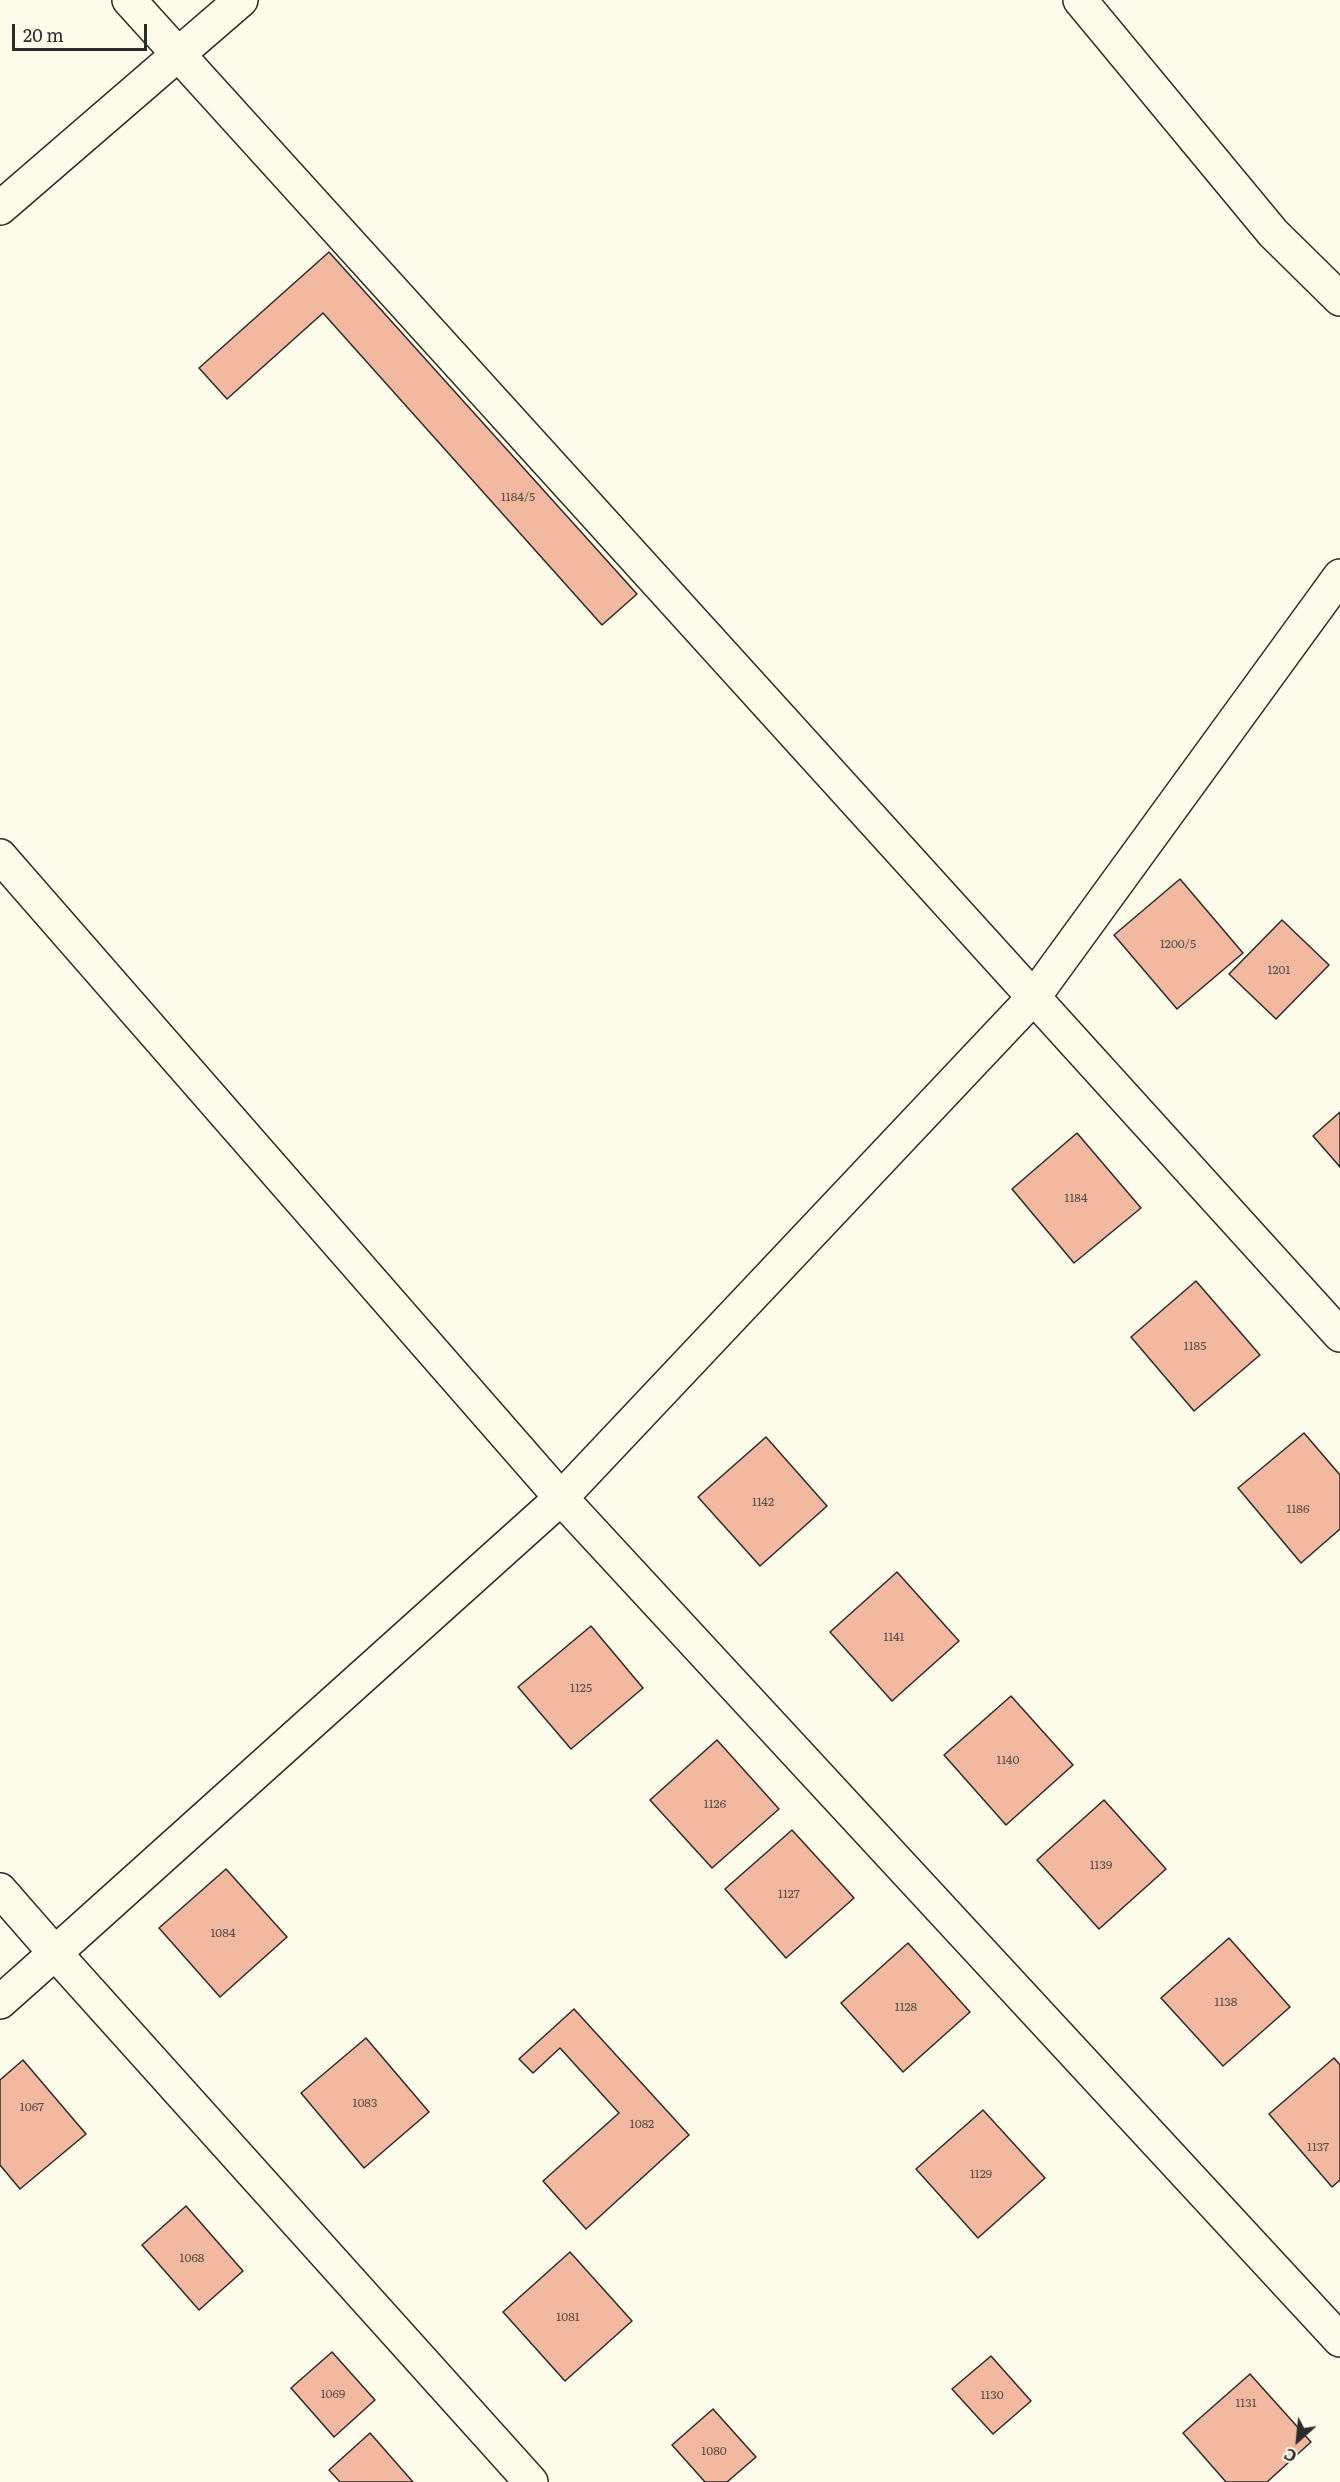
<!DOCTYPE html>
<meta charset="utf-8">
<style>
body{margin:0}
#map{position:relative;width:1340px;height:2482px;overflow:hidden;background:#fdfbea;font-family:Literata,serif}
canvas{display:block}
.north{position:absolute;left:1268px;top:2410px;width:60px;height:60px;-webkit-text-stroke:4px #fdfbea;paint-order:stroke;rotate:207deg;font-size:16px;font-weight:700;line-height:24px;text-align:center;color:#2b2b2b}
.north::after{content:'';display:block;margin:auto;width:21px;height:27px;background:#2b2b2b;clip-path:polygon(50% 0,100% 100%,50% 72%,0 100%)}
.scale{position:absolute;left:12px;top:24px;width:135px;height:27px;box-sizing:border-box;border:3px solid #2b2b2b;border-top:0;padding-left:8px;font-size:18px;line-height:21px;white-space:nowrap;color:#2b2b2b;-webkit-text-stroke:4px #fdfbea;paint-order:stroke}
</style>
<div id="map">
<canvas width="1340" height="2482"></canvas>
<div class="north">С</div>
<div class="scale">20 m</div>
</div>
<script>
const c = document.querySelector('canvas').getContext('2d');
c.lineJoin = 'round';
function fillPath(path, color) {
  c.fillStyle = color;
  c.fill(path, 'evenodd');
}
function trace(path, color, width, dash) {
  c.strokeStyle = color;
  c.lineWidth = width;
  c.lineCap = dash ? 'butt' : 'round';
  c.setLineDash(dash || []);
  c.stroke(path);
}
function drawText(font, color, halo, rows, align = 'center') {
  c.font = font + ' Literata,serif';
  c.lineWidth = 4.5;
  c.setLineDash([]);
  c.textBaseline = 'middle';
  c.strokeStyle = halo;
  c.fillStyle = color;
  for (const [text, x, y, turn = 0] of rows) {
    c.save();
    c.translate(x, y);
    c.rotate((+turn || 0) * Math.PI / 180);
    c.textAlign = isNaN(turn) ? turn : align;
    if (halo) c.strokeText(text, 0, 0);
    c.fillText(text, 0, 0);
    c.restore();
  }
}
const building = new Path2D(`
 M329 252 637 594 602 625 323 313 227 399 199 368Z
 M1180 879 1243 953 1177 1009 1114 935Z
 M1282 920 1329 965 1276 1019 1229 974Z
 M1340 1112V1167L1313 1136Z
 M1077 1133 1141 1208 1074 1263 1012 1189Z
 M1196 1281 1260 1355 1194 1411 1131 1337Z
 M1304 1433 1340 1475V1529L1301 1563 1238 1488Z
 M766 1437 827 1506 760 1566 698 1497Z
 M897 1572 959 1641 892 1701 830 1632Z
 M591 1626 643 1688 571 1749 518 1687Z
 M1011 1696 1073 1765 1006 1825 944 1755Z
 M717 1740 779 1809 712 1868 650 1800Z
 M1104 1800 1166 1869 1099 1929 1037 1860Z
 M792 1830 854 1898 786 1958 725 1889Z
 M226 1869 287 1937 220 1997 159 1928Z
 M1229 1938 1290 2007 1223 2066 1161 1998Z
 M908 1943 970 2012 903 2072 841 2003Z
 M574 2009 689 2135 586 2229 543 2181 619 2113 560 2048 533 2073 519 2059Z
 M366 2038 429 2112 364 2168 301 2093Z
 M1334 2058 1340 2065V2180L1332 2187 1269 2114Z
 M23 2060 86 2134 20 2189 0 2165V2080Z
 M983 2110 1045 2178 978 2238 916 2169Z
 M186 2206 243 2271 199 2310 142 2245Z
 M570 2252 632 2321 565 2381 503 2312Z
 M332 2352 375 2400 334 2437 291 2388Z
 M991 2356 1031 2401 993 2434 952 2389Z
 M1250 2374 1311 2442 1267 2482H1226L1183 2433Z
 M713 2409 756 2457 727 2482H705L672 2445Z
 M370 2433 413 2482H340L329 2470Z`);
const minor = new Path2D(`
 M129 0 1340 1335
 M1080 0 1273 233 1340 299
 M0 856 561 1498 1340 2340
 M0 1890 55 1953 561 1498 1033 998 1340 576
 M0 2002 55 1953 531 2482`);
const tertiary = new Path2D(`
 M0 208 241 0`);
const numberNames = [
 ["1184/5",518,497],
 ["1200/5",1178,944],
 ["1201",1279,970],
 ["1184",1076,1198],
 ["1185",1195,1346],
 ["1142",763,1502],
 ["1186",1298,1509],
 ["1141",894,1637],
 ["1125",581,1688],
 ["1140",1008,1760],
 ["1126",715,1804],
 ["1139",1101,1865],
 ["1127",789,1894],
 ["1084",223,1933],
 ["1138",1226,2002],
 ["1128",906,2007],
 ["1083",365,2103],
 ["1067",32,2107],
 ["1082",642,2124],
 ["1137",1318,2147],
 ["1129",981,2174],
 ["1068",192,2258],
 ["1081",568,2317],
 ["1069",333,2394],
 ["1130",992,2395],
 ["1131",1246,2403],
 ["1080",714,2451]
];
fillPath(building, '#f2b8a0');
trace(building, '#2b2b2b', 1.5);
trace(minor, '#2b2b2b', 36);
trace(tertiary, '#2b2b2b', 36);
trace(minor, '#fdfbea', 33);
trace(tertiary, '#fdfbea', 33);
drawText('12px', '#5d4e48', null, numberNames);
</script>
